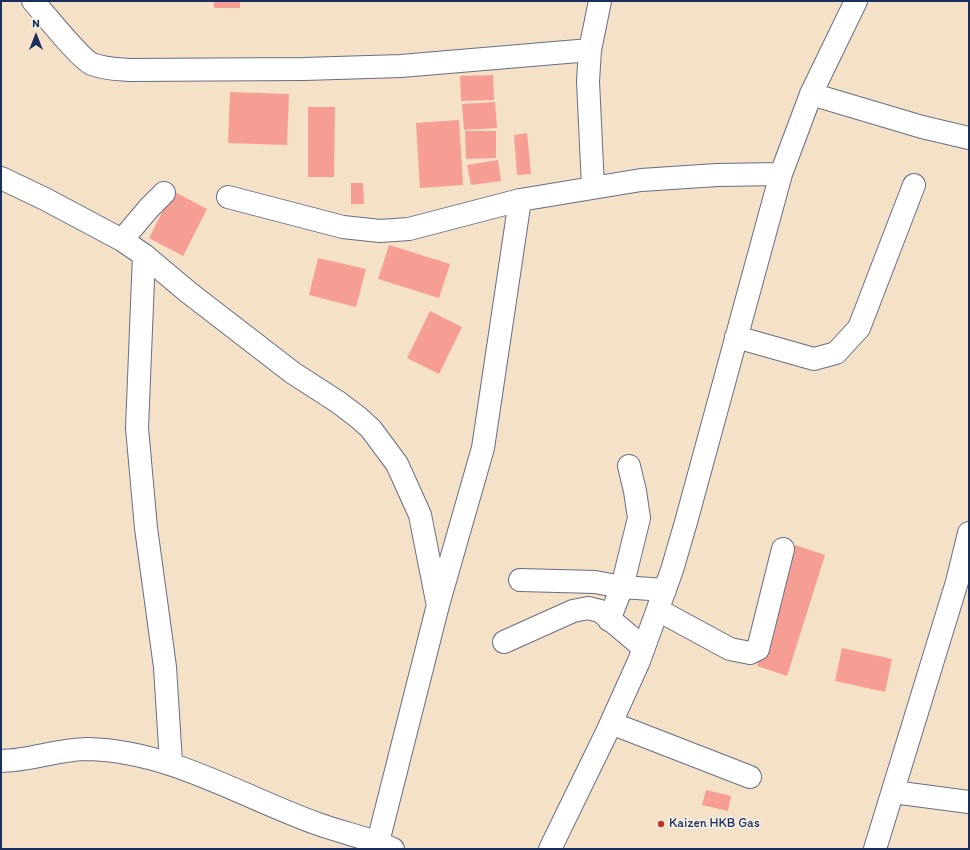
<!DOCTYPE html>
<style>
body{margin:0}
#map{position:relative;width:970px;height:850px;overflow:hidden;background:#f4e1c8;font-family:Itim,sans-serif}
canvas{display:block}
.frame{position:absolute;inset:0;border:2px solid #1b2f5e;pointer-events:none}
.north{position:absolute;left:16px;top:16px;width:40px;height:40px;-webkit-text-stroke:3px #f7f3e8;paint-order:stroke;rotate:0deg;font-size:11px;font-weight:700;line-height:16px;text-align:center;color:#1b2f5e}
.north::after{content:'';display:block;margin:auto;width:14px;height:18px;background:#1b2f5e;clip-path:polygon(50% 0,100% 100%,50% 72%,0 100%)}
</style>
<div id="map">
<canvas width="970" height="850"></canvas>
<div class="frame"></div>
<div class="north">N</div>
</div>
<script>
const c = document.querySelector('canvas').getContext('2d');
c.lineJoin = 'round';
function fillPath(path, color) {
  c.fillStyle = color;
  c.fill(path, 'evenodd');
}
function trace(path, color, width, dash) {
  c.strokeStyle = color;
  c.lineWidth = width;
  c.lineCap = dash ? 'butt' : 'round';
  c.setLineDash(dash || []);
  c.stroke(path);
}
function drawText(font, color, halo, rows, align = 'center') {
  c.font = font + ' Itim,sans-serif';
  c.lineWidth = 3;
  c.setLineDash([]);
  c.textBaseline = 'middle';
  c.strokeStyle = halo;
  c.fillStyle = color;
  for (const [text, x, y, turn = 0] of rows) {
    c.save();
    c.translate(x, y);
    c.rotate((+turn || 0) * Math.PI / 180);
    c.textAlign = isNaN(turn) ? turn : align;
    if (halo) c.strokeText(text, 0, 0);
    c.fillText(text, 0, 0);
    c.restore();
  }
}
const building = new Path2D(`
 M214 1H240V8H214Z
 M493 75 494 100 461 101 460 76Z
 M230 92 289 94 287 145 228 143Z
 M495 102 497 128 464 130 462 104Z
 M308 107H335L334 177H308Z
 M459 120 463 185 420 188 416 123Z
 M465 131H496V158L466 159Z
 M527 133 531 174 517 175 514 135Z
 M498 160 501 181 471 185 467 165Z
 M351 183H363L364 204H351Z
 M173 191 207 209 183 256 149 238Z
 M389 245 450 264 439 298 378 279Z
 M318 258 366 269 356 307 309 295Z
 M430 311 462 327 439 374 407 358Z
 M795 545 825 555 787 676 757 666Z
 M842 648 892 659 885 692 835 681Z
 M706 790 731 796 728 811 702 805Z`);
const minor = new Path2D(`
 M33 1C44 13 80 59 92 64 104 69 117 69 129 70L304 69 401 66 590 50
 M811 94 922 127 969 138
 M1 178 45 199 122 240 144 255 188 292 293 373 338 402 359 418 371 429 397 464 420 515 437 601
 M593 187 588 81 590 50 600 1
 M228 197 343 227 380 231 409 229 520 200 641 180 717 175 781 174
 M122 240 149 208 164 193
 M144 255 137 428 146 528 165 667 171 763
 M736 337 814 359 836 353 859 328 914 185
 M520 580 595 582 622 587 665 590
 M658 610 730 649 750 653 758 649 783 549
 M609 620 622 587 639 518 635 491 629 466
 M504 642 573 611 588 608 600 611 644 648
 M611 723 750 777
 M1 761C30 761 58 749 88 749 171 751 242 797 318 824 343 833 369 838 393 849
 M893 792 969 802
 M378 842 438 605 483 448 520 200
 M550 849 607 732 639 661 672 570 686 522 781 174 811 94 856 1
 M875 849 957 582 969 533`);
const markers = [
 [661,824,4,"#c8321e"]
];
const poiNames = [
 ["Kaizen HKB Gas",669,824]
];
fillPath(building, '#f69e93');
trace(minor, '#676d83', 24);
trace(minor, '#fff', 22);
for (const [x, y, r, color] of markers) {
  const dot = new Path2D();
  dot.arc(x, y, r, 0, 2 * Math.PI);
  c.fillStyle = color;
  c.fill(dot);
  trace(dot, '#f7f3e8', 1.5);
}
drawText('13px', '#1b2f5e', '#f7f3e8', poiNames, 'left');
</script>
